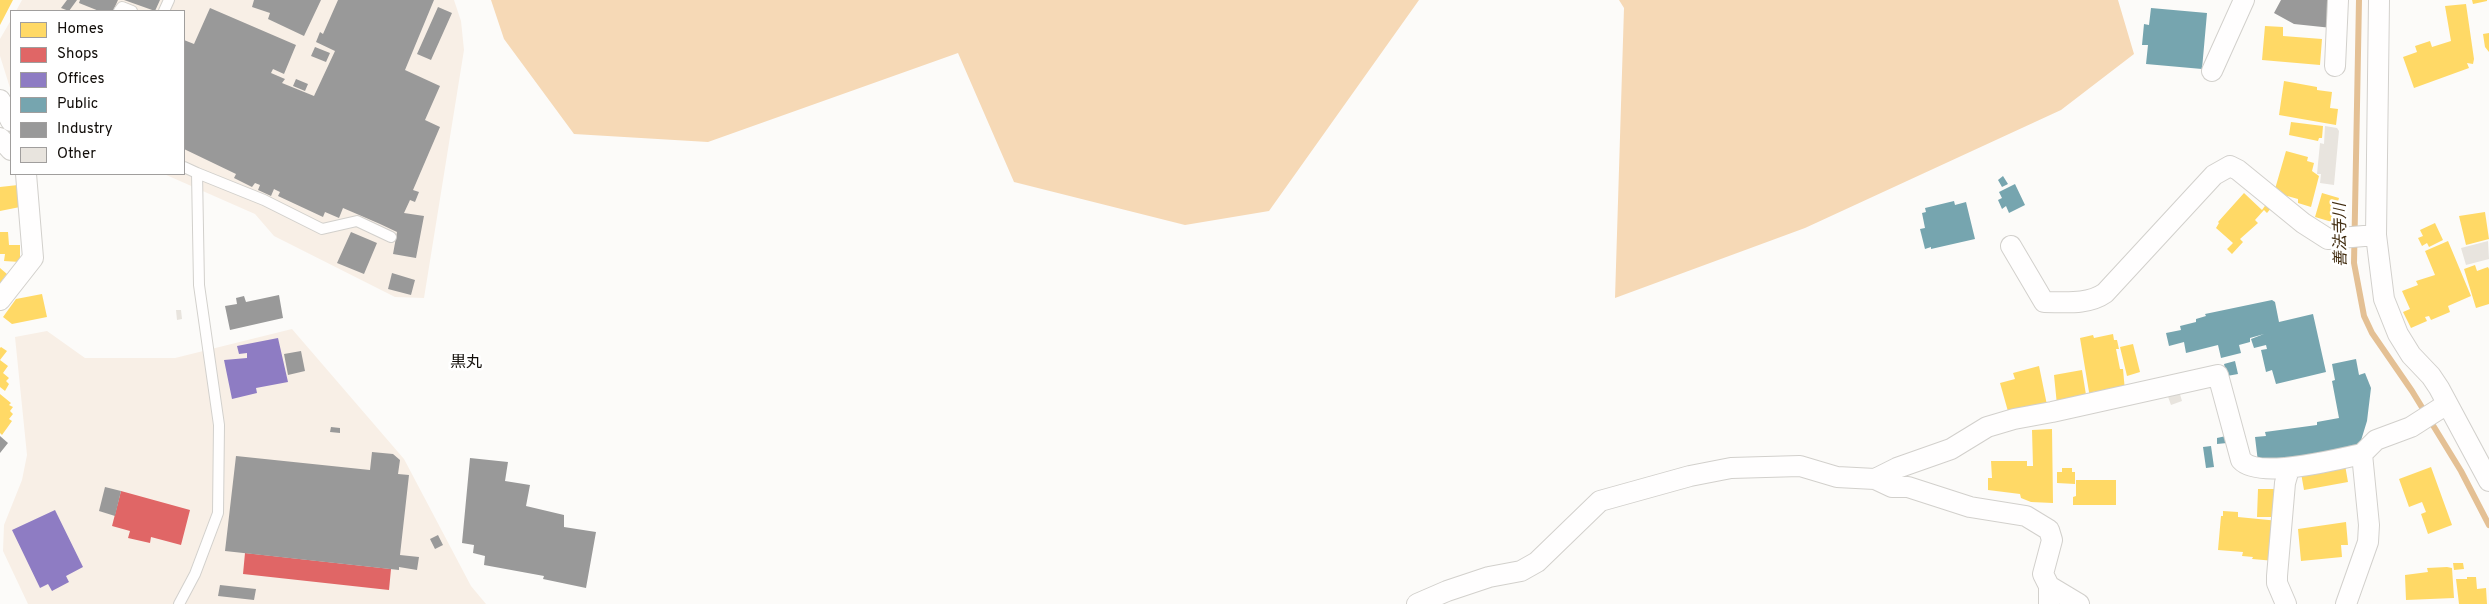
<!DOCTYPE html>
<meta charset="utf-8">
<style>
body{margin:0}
#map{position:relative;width:2489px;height:604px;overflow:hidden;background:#fcfbf9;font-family:Overpass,sans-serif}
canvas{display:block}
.legend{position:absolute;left:10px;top:10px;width:175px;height:165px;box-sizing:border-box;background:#fff;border:1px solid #a09e9d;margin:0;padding:6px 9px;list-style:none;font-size:15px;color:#110d09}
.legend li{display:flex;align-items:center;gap:10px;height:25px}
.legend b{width:25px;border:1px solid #a09e9d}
</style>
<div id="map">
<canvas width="2489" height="604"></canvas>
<ul class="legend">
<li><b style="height:14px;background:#ffd966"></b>Homes</li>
<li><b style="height:14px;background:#e06666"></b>Shops</li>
<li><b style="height:14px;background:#8e7cc3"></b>Offices</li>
<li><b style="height:14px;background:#76a5af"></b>Public</li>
<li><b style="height:14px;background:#999"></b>Industry</li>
<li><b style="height:14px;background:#e8e4de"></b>Other</li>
</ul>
</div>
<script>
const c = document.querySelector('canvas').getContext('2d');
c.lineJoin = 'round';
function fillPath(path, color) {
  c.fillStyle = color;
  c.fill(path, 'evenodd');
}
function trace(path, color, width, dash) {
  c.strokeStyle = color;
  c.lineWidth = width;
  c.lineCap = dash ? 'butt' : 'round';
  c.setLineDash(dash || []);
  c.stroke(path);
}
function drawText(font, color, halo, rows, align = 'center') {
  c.font = font + ' Overpass,"Noto Sans JP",sans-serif';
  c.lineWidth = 5;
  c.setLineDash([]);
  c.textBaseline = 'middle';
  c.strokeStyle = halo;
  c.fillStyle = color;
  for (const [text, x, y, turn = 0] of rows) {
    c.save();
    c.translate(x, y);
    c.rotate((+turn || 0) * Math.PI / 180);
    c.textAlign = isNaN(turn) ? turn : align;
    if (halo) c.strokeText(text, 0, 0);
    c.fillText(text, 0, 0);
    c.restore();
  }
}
const built = new Path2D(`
 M22 0H454L461 21 464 50 424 298 395 297 274 236 255 214 164 174H184V11H16Z
 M11 20V91L0 56V39Z
 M292 329 404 459 471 586 486 604H28L3 551 4 525 22 480 27 455 15 337 47 331 85 358H175Z`);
const forest = new Path2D(`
 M491 0H1419L1269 211 1185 225 1014 182 958 53 708 142 574 134 504 39Z
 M1619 0H2118L2134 54 2061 110 1805 228 1615 298 1624 8Z`);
const homes = new Path2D(`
 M0 0H13L0 25Z
 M2472 0H2487V1L2473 4Z
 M2466 4 2474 59 2473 64 2467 63 2469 68 2414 88 2403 57 2417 52 2415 46 2430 41 2432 47 2451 41 2445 6Z
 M2265 26 2283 27V36L2322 39 2320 65 2262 60Z
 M2489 33V52L2485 47 2483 34Z
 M2284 81 2317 87V90L2332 92 2330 108 2338 109 2336 125 2279 115Z
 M2291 122 2323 126 2322 138H2319L2318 141 2289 135Z
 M2286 151 2308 157 2307 161 2314 163 2312 171 2319 176 2311 207 2298 203V199L2280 194 2281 191 2275 189Z
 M18 185 20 207 0 211V187Z
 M2244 193 2262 210 2267 203 2272 207 2267 213 2264 210 2255 220 2258 223 2240 239 2243 242 2232 254 2227 249 2233 243 2216 228 2219 223 2218 222Z
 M2322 193 2339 198 2332 222 2315 217Z
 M2485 212 2489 239 2466 245 2459 216Z
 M2435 223 2443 240 2429 247 2427 243 2422 246 2418 238 2423 236 2420 230Z
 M0 232H8L9 245H20V262L4 261 5 254H0Z
 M2448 241 2471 296 2448 306 2450 312 2431 320 2429 316 2425 317 2427 321 2411 328 2403 312 2410 309 2402 291 2418 285 2416 281 2435 275 2425 251Z
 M2475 265 2477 271 2488 267 2489 269V304L2476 308 2464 269Z
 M0 268 7 274 2 280 5 282 0 288Z
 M42 294 47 317 12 324 3 317 16 299Z
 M2113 334 2114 340H2117L2119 349H2116L2120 369H2123L2125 391 2104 390 2093 392 2095 397 2090 398 2080 338 2093 335 2094 338Z
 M2133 344 2140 372 2127 376 2120 347Z
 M1 347 7 351 0 360 8 366 3 373 9 378 6 381 9 384 5 391 0 387V348Z
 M2039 366 2047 405 2009 415 2000 383 2015 379 2013 373Z
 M2082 370 2087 401 2057 405 2054 375Z
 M0 394 11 403 9 405 13 407 10 411 13 414 9 419 12 421 2 435 0 433Z
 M2052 429 2053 503 2031 502 2021 498 2020 494 1988 490V478H1992L1991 461H2027V466H2033L2032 430Z
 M2345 465 2348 482 2304 490 2301 473Z
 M2431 467 2452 525 2428 534 2421 514 2426 512 2422 502 2409 507 2399 479Z
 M2062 468H2072V472H2075V484L2057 483V472H2062Z
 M2076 480H2116V505H2073V497L2076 496Z
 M2258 489H2279V517H2257Z
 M2223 511 2238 512V517L2279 521 2275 561 2252 559 2253 557 2242 556 2243 552 2218 550 2221 516H2223Z
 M2346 522 2348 545H2341L2342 557 2301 561 2298 529Z
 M2453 563H2463L2464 569 2454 570Z
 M2447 567 2452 568 2454 598 2406 600 2405 575 2428 572 2427 568Z
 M2467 577H2476L2477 589 2486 588 2487 604H2459L2456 579H2467Z`);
const shops = new Path2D(`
 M121 491 190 510 181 545 151 537 150 543 128 538 130 531 112 526Z
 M245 553 391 569 389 590 243 574Z`);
const offices = new Path2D(`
 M278 338 288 382 256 388 257 393 232 399 224 360 247 358V353L239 354 237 346Z
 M55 510 83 567 66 576 69 582 52 591 48 584 40 588 12 530Z`);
const public = new Path2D(`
 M2151 8 2207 13 2202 69 2146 64 2148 45H2142L2144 24 2149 25Z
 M2003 176 2008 184 2002 187 1998 180Z
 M2015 184 2025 205 2009 213 2006 206 2002 209 1998 200 2002 198 1999 192Z
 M1954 201 1955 205 1966 202 1975 239 1931 249V247L1925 249 1920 229 1925 228 1922 213 1926 212 1925 208Z
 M2272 300 2275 302 2279 322 2313 314 2326 372 2276 384 2272 370 2266 372 2261 350 2267 349 2266 345 2254 348 2251 339 2264 334 2250 338V342L2239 345 2241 353 2221 358 2218 345 2186 353 2184 342 2169 346 2166 333 2181 330 2180 326 2196 322V319L2206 316 2205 314Z
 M2356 359 2359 375 2365 373 2371 388 2367 421 2359 447 2298 459 2258 462 2255 437 2266 436 2265 432 2317 425V422L2339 418 2332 381 2335 380 2332 364Z
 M2235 361 2238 374 2227 376 2224 364Z
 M2226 436 2227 443 2217 444V438Z
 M2211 446 2214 467 2206 468 2203 447Z`);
const industry = new Path2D(`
 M67 0H77L69 11 61 8Z
 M80 0H118L113 11H99L79 3Z
 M124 0H160L155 11Z
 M254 0H321L304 36 268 19 270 13 252 7Z
 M338 0H434L405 70 440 86 425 120 440 127 413 190 419 192 415 202 410 200 404 213 424 216 416 258 393 254 397 232 380 224 343 208 339 218 325 212 323 217 278 196 280 192 274 189 271 196 258 190 260 185 255 183 252 187 234 178 236 174 184 149V40L194 44 210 8 296 45 284 74 273 69 271 73 285 79 282 83 314 96 335 51 316 42 320 32 323 34Z
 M2281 0H2331L2332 28 2294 24 2274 13Z
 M438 7 452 13 431 60 417 54Z
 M315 47 330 53 326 62 311 56Z
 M296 79 308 84 305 91 293 86Z
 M351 232 377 243 364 274 337 263Z
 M392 273 415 280 411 295 388 289Z
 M279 295 283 318 230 330 225 306 237 304 236 298 244 296 246 302Z
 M301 351 305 371 288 375 284 354Z
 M331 427 340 428V433L330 432Z
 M0 436 8 443 0 453Z
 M372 452 393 454 400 460 398 474 409 475 400 555 419 557 417 570 399 567V570L225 551 236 456 370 470Z
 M470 458 508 462 505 481 530 485 526 506 564 515V527L596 532 586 588 543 579 544 576 484 565 485 556 473 553 474 545 462 543Z
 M105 487 121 491 115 516 99 511Z
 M438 535 443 545 435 549 430 539Z
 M220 585 256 589 254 600 218 596Z`);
const stream = new Path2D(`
 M2359 0 2354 263 2364 316 2372 333 2412 391 2461 471 2489 525`);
const building = new Path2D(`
 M2325 126 2337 128 2339 131 2334 185 2320 183 2321 174H2317L2320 143 2324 144Z
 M2488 241 2489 259 2466 265 2461 248Z
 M176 310H181L182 319 177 320Z
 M2179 391 2182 401 2171 405 2167 394Z`);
const lane = new Path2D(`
 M119 11 122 7 132 11
 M164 11 169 0
 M197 173 264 200 322 229 357 221 391 237
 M179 604 195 574 218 513 219 425 199 285 197 173 184 167`);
const street = new Path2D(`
 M2379 0 2376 235 2384 299 2398 334 2411 355 2431 376 2439 388 2489 481
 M2335 66 2338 0
 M2212 71 2244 0
 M0 100 11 121
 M0 138 11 150
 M2011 246 2044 302C2065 302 2088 305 2105 293L2214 175 2230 166 2238 170 2303 223 2328 239 2376 235
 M0 300 33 258 26 174
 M1875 479 1897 468 1951 449 1987 427 2014 419 2052 412 2218 375 2241 460C2259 480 2337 459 2362 454
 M2049 586 2079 604
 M1417 604 1447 591 1489 577 1521 571 1537 562 1600 501 1690 476 1731 468 1800 466 1837 477 1875 479 1892 487H1908L1970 507 2026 516 2049 530 2052 540 2043 574 2049 586V604
 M2286 604 2277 583V576L2285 483 2289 469
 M2346 604 2368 542 2369 525 2362 454 2376 440 2411 427 2447 404`);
const waterNames = [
 ["善法寺川",2342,235,-91]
];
const neighbourhoodNames = [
 ["黒丸",466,364]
];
fillPath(built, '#f8efe6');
fillPath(forest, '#f6d9b6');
fillPath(homes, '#ffd966');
fillPath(shops, '#e06666');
fillPath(offices, '#8e7cc3');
fillPath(public, '#76a5af');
fillPath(industry, '#999');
trace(stream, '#e4c094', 6);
fillPath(building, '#e8e4de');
trace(lane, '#d2d0cc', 12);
trace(street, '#d2d0cc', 22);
trace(lane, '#fffefe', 10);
trace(street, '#fffefe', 20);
drawText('italic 16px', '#422d11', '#fff', waterNames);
drawText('16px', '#110d09', '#fff', neighbourhoodNames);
</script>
